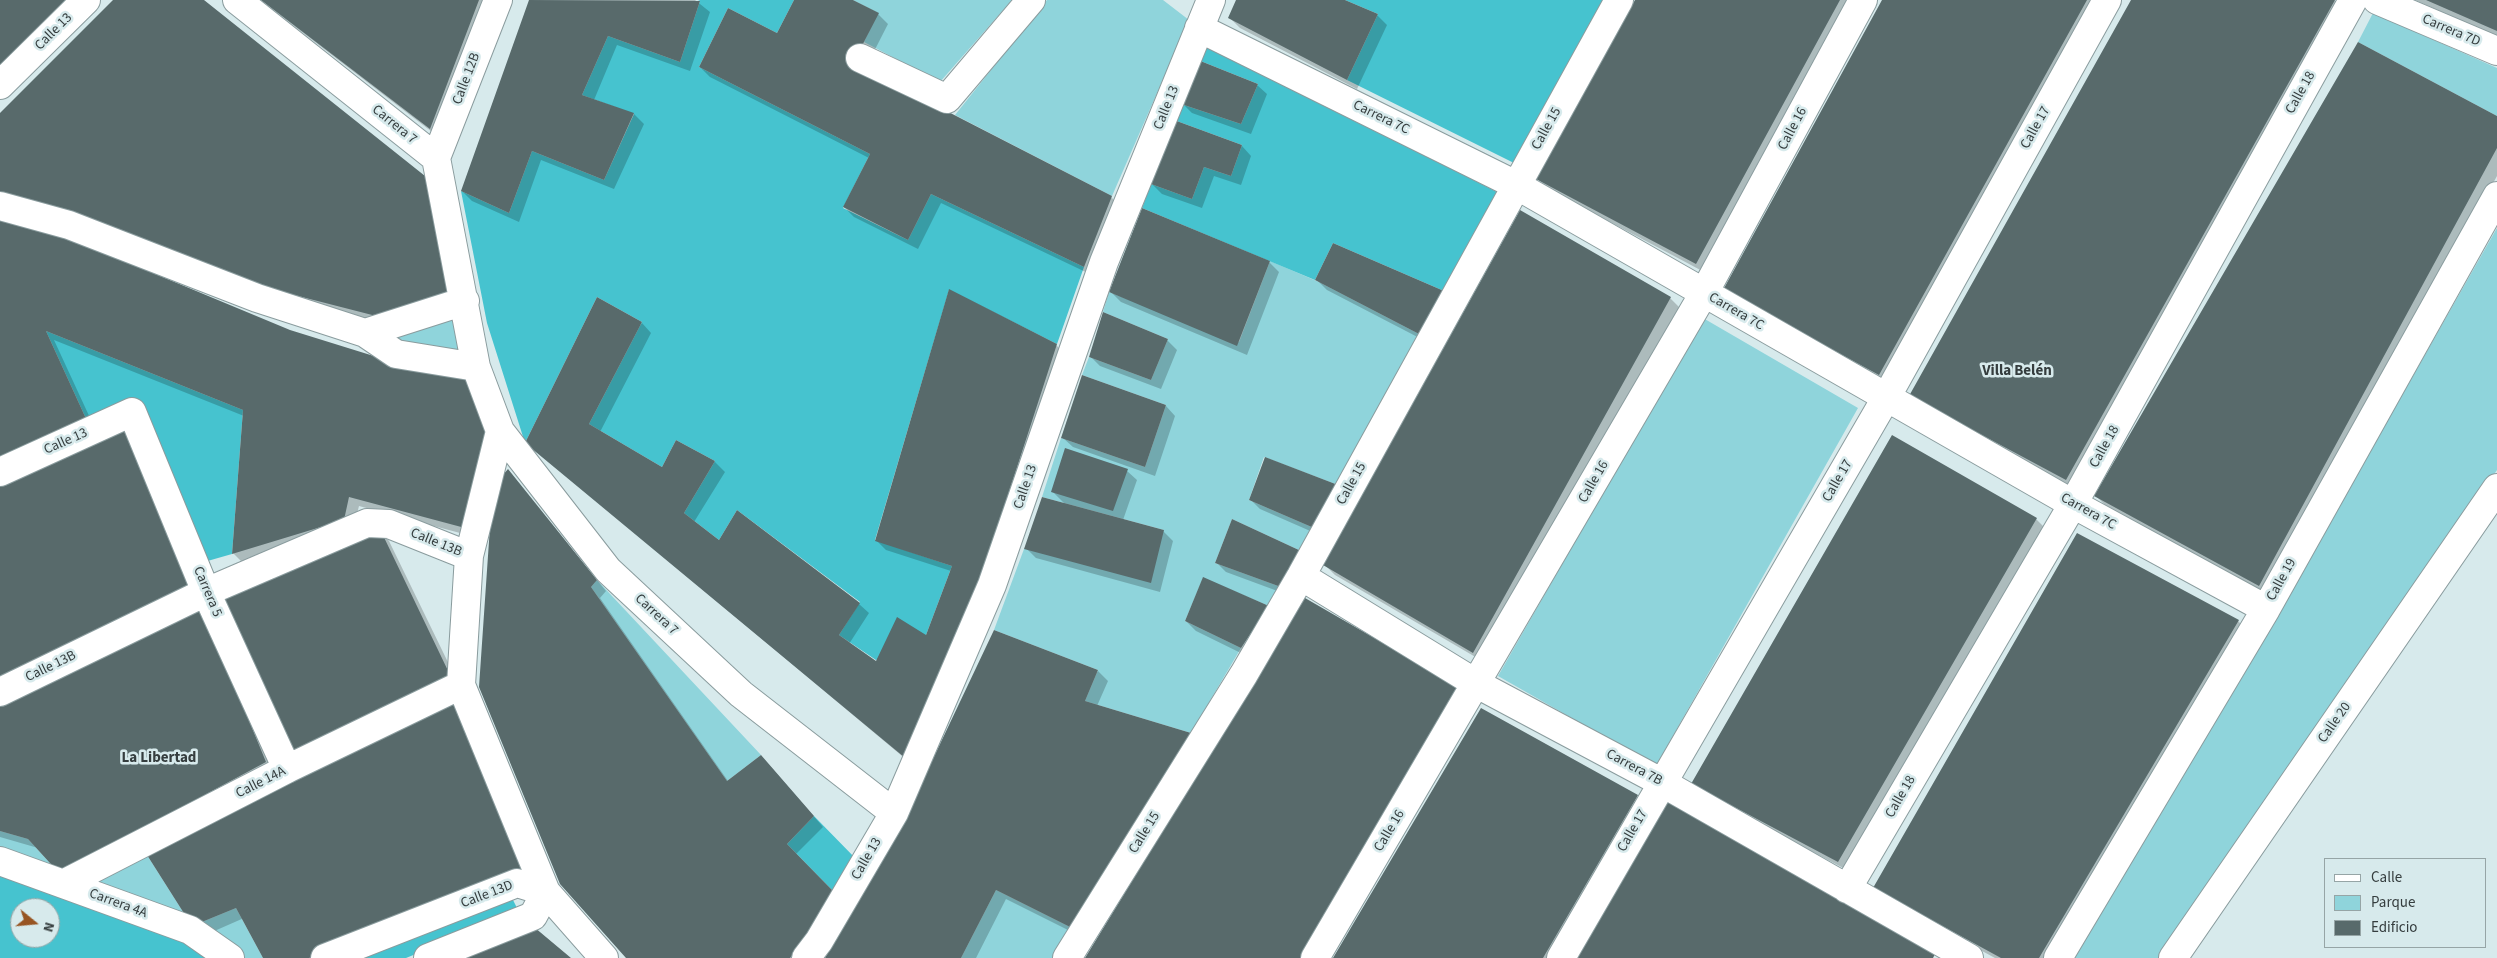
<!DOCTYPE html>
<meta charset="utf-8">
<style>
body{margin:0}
#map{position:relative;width:2497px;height:958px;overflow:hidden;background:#d7eaec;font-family:"Source Sans 3",sans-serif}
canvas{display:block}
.legend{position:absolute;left:2324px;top:858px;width:162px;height:90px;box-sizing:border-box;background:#d7eaec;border:1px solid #96a5a6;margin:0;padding:6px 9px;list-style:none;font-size:15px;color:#353d3e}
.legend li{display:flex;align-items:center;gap:10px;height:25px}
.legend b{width:25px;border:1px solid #96a5a6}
.north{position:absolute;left:10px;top:898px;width:50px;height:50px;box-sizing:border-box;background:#d7eaec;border:1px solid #96a5a6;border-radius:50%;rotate:107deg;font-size:14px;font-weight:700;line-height:20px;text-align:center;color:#353d3e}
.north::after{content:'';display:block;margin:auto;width:18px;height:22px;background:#975523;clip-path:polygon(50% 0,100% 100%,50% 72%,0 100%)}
</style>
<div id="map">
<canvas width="2497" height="958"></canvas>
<ul class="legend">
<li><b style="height:6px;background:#fff"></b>Calle</li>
<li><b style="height:14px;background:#8fd4db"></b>Parque</li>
<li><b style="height:14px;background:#586a6b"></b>Edificio</li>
</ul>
<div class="north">N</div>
</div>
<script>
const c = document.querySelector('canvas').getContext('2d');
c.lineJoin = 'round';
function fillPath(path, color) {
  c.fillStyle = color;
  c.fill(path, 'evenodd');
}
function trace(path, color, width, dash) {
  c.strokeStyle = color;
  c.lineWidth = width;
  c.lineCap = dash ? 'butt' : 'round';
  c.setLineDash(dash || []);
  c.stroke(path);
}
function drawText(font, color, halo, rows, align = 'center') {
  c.font = font + ' "Source Sans 3",sans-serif';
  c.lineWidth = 5;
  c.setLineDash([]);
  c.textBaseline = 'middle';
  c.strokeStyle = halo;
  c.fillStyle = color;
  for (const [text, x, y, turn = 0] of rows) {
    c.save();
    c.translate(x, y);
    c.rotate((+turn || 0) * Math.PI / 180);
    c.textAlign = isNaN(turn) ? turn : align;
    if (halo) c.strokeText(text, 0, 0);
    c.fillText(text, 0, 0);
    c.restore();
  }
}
const green = new Path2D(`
 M853 0H1012L940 82 864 42 878 13Z
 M1047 0H1163L1189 20 1112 196 955 115Z
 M2373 13 2497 68V116L2358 42Z
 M2497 228V470L2162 958H2067L2253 657Z
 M1270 261 1319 282 1421 335 1338 485 1264 457 1249 500 1314 528 1301 551 1232 519 1215 563 1281 587 1269 606 1203 578 1185 621 1241 648 1191 733 1085 701 1098 670 994 630 1024 549 1164 530 1042 497 1061 438 1145 467 1166 405 1082 375 1089 357 1151 380 1168 339 1103 312 1109 292 1239 342Z
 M457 311 469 357 398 351 396 329Z
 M1703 318 1858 408 1656 766 1498 676Z
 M597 580 761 755 727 781 591 587Z
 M0 831 28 839 59 873 0 852Z
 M147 855 192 926 236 908 263 958H239L84 887Z
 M996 890 1074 929 1056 958H961Z`);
const forest = new Path2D(`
 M698 0H794L777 33 728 8 699 67 870 154 843 208 908 240 931 194 1084 267 1057 344 949 290 875 540 952 566 926 635 876 660 839 635 860 602 737 510 719 540 684 513 715 461 676 440 662 467 589 424 642 322 597 297 525 443 487 323 461 191 509 213 532 151 604 180 634 114 582 95 608 36 680 62 700 1Z
 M1345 0H1607L1516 164 1347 80 1378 14Z
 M1205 42 1497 192 1444 291 1333 243 1315 280 1142 208 1151 184 1192 199 1204 167 1231 176 1242 145 1174 120 1181 104 1241 124 1258 84 1198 60Z
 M46 331 243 410 232 554 204 562 88 423Z
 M814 816 858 861 836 894 787 844Z
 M0 871 188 938 216 958H0ZM20 908H50V938H20Z
 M510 894 519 912 406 958H348Z`);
const shadow = new Path2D(`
 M115 0H202L424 177 434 187 458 301 390 326 270 296 0 200V115Z
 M260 0H492L440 138Z
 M530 0H695L710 12 690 71 617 45 594 100 634 114 644 124 614 189 541 160 519 222 472 201 462 191Z
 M796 0H850L878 14 888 24 864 71 1111 197 1121 207 1094 276 941 203 918 249 854 217 844 207 869 158 710 77 700 67 778 35Z
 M1238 0H1342L1377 15 1387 25 1357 89 1240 28 1230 18Z
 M1636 0H1855L1706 273 1548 189 1538 179Z
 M1883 0H2102L1889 384 1734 299Z
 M2132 0H2334L2345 10 2076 489 1921 406Z
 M2415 0H2497V36Z
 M1257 85 1267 94 1251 134 1192 113 1182 103Z
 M2497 117V176L2269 595 2106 506 2096 496Z
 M1175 122 1242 146 1251 156 1241 185 1214 176 1202 208 1162 194 1152 184Z
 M0 220 498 441 475 537 359 506 353 530 243 563 233 553 244 416 54 340 97 433 0 477Z
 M1269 262 1279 272 1247 355 1121 302 1111 292Z
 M1317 280 1453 302 1431 344 1327 290Z
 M1670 298 1680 308 1484 662 1335 575 1325 565Z
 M642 323 651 333 600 432 663 469 676 442 715 462 725 472 694 522 719 542 859 604 869 613 849 644 877 662 927 637 951 571 886 550 876 540 1056 345 1066 355 914 766 526 442Z
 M1167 340 1177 350 1161 389 1100 366 1090 356Z
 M1166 406 1175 416 1155 476 1073 447 1063 438Z
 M1265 459 1324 537 1260 509 1250 499Z
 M508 471 606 591 600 598 728 781 771 767 823 827 796 854 807 958H628Z
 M1127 471 1137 480 1123 520 1163 531 1173 541 1160 592 1036 558 1026 548 1065 504 1053 492Z
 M2036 519 2046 529 1849 871 1702 794Z
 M380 531 389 541 460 687 302 765Z
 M1300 552 1291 596 1226 572 1216 562Z
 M1268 607 1251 658 1196 631 1186 621Z
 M202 610 276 772 70 882 38 848 0 837V706Z
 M2238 621 2248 631 2054 958H1995L1884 898Z
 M1098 671 1108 681 1097 706 1084 938 1006 899 976 958H827Z
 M456 699 538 875 341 958H265L244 918 203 936 193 926Z
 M1481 710 1637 796 1647 806 1559 958H1334Z`);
const building = new Path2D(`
 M0 0H66L0 67Z
 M113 0H204L425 176 449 292 380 317 259 286 69 210 0 193V113Z
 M261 0H479L430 129Z
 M529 0 700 1 680 62 608 36 582 95 634 113 604 180 532 151 509 213 461 191Z
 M794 0H853L879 13 853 63 1112 196 1084 267 931 194 908 240 843 207 870 154 699 67 728 8 777 33Z
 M1236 0H1345L1378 14 1347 80 1228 18Z
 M1635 0H1840L1696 264 1536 179Z
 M1882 0H2087L1879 375 1723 290Z
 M2131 0H2335L2066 480 1909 396Z
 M2426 0H2497V31Z
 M2358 42 2497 116V148L2259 586 2094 496Z
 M1198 60 1258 84 1241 124 1181 104Z
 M1174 120 1242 145 1231 176 1204 167 1192 199 1151 184Z
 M1142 208 1270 261 1237 346 1109 292Z
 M1520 210 1671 297 1473 653 1323 565Z
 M0 219 76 241 290 330 393 362 468 373 489 430 465 528 349 497 344 520 232 554 243 410 46 331 88 423 0 463Z
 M1333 243 1444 291 1421 335 1315 280Z
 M949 289 1057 344 984 569 904 757 525 443 597 297 642 322 589 424 662 467 676 440 715 461 684 513 719 540 737 510 860 603 839 635 876 661 897 617 926 635 952 566 875 541Z
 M1103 312 1168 339 1151 380 1089 357Z
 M1082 375 1166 405 1145 467 1061 438Z
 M125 428 189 588 0 680V485Z
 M1892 435 2037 518 1838 862 1691 784Z
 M1065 448 1128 469 1113 511 1051 492Z
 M1265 457 1338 485 1314 528 1249 500Z
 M508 469 597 580 591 587 727 781 761 755 814 816 787 844 836 894 790 958H626L560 884 479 687 491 512 496 483Z
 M1042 497 1164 530 1151 583 1024 549Z
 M1232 519 1301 551 1281 587 1215 563Z
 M380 529 451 677 291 756 219 596Z
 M2077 533 2239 620 2039 958H2001L1873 888Z
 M1203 577 1269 606 1241 648 1185 621Z
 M1305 598 1461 688 1303 958H1085Z
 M203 608 266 762 59 873 28 839 0 831V705Z
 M994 630 1098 670 1085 701 1191 733 1074 929 996 890 961 958H825L904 820Z
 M457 697 529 865 309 958H263L236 908 192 926 147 855Z
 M1481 708 1638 795 1543 958H1333Z
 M1665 799 1935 954 1933 958H1576Z
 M534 927 571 958H461Z`);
const street = new Path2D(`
 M237 0 436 158 476 367 500 431 608 570 741 694 894 813
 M2377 0 2497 51
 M1199 28 1516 185 2073 504 2266 609
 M860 58 947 99 1031 0
 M0 85 86 0
 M436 158 498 0
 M0 206 69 225 257 298 365 333 396 354 476 367
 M365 333 465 301
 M0 472 132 412 206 592 287 769
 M469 556 500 431
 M1301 576 1477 684 1661 782 1969 958
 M0 692 206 592 367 523 389 524 469 556 461 685 546 892 604 958
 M0 861 190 930 230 958
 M63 884 287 769 461 685
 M1847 889 2073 504 2353 0
 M325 958 517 883 546 892 533 916 428 958
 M806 958 819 941 894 813 992 585 1104 262 1211 0
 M1067 958 1244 674 1301 576 1619 0
 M1315 958 1704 293 1863 0
 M1561 958 1886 398 2107 0
 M2058 958 2266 609 2497 196
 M2173 958 2497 488`);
const streetNames = [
 ["Carrera 7D",2451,31,23],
 ["Calle 13",54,32,-45],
 ["Calle 12B",467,79,-69],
 ["Calle 18",2301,93,-61],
 ["Calle 13",1167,108,-68],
 ["Carrera 7C",1381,118,26],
 ["Carrera 7",394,125,39],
 ["Calle 17",2036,128,-61],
 ["Calle 15",1547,129,-61],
 ["Calle 16",1793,129,-62],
 ["Carrera 7C",1736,312,30],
 ["Calle 13",66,442,-24],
 ["Calle 18",2105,447,-61],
 ["Calle 17",1838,481,-60],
 ["Calle 16",1594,482,-60],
 ["Calle 15",1352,484,-61],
 ["Calle 13",1026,487,-71],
 ["Carrera 7C",2088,512,29],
 ["Calle 13B",436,543,22],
 ["Calle 19",2282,580,-61],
 ["Carrera 5",207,592,67],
 ["Carrera 7",656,615,43],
 ["Calle 13B",51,667,-26],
 ["Calle 20",2335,723,-55],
 ["Carrera 7B",1634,768,28],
 ["Calle 14A",261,783,-27],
 ["Calle 18",1901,797,-60],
 ["Calle 16",1390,831,-59],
 ["Calle 17",1633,831,-60],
 ["Calle 15",1145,833,-58],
 ["Calle 13",867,859,-60],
 ["Calle 13D",487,895,-21],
 ["Carrera 4A",118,904,20]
];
const neighbourhoodNames = [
 ["Villa Belén",2017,372],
 ["La Libertad",159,759]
];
fillPath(green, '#8fd4db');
fillPath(forest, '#46c3cf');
fillPath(shadow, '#0003');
fillPath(building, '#586a6b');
trace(street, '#8a9c9e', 30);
trace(street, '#fff', 28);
drawText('14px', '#353d3e', '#d7eaec', streetNames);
drawText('bold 15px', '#353d3e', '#d7eaec', neighbourhoodNames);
</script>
